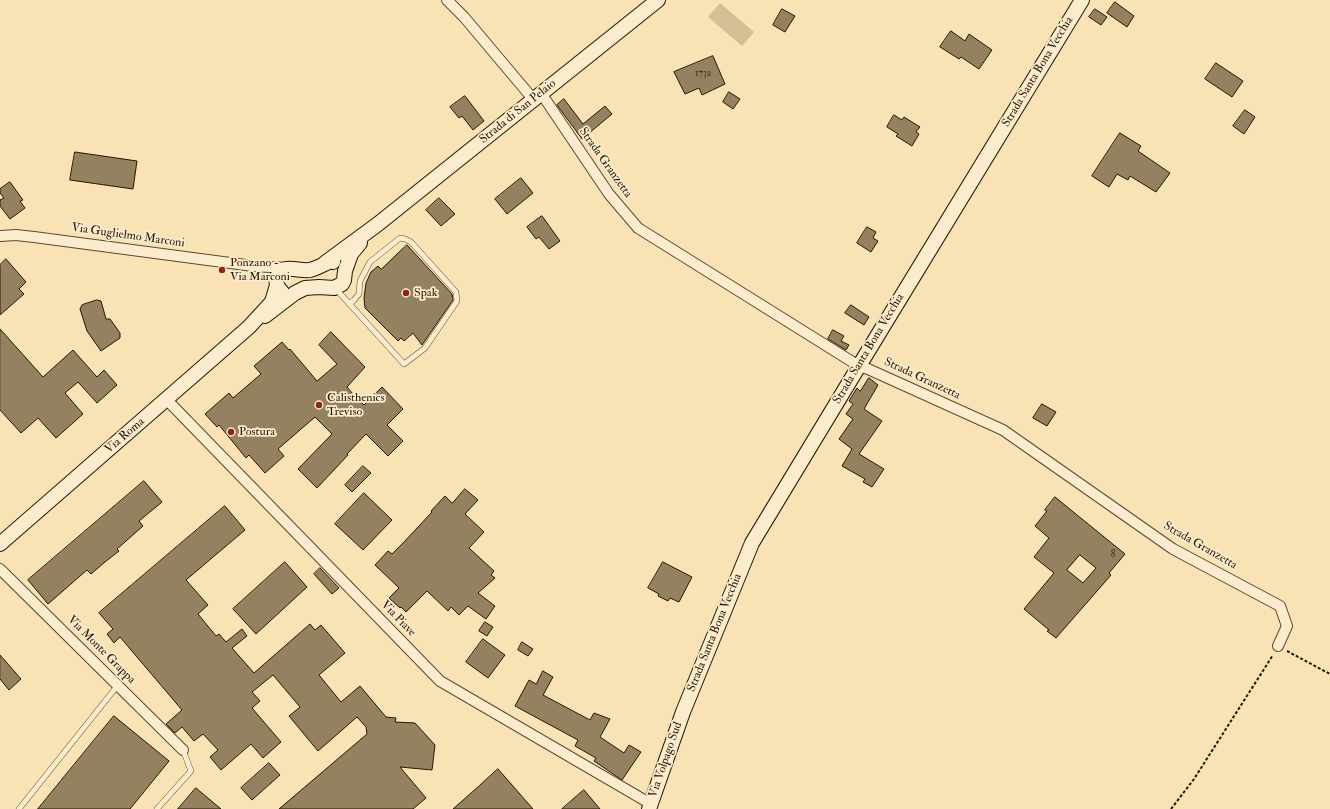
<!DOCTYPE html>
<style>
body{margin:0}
canvas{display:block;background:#f9e2b4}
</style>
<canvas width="1330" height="809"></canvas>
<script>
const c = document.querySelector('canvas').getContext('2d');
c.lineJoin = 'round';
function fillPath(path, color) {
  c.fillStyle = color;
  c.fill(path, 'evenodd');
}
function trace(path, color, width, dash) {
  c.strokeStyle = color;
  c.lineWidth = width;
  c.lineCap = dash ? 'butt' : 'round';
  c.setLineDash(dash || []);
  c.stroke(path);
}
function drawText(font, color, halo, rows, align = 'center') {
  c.font = font + ' "IM FELL Double Pica",serif';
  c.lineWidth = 3.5;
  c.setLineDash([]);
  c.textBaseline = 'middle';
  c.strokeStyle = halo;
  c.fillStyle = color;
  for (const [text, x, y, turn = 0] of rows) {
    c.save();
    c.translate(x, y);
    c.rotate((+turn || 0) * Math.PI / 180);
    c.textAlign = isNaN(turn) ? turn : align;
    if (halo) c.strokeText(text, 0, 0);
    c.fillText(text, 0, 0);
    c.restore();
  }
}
const green = new Path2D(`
 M720 3 754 32 742 46 708 17Z`);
const building = new Path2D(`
 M1115 2 1134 16 1127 27 1107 13Z
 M782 9 795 16 785 32 773 25Z
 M1095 9 1107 17 1101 25 1089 17Z
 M951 31 965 41 969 34 992 50 979 69 961 57 959 59 940 47Z
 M713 56 725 84 702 95 699 88 685 94 674 72Z
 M1216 63 1243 81 1232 97 1205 79Z
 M729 92 740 99 733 109 723 102Z
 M465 96 484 121 473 130 462 116 459 118 450 107Z
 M564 99 583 124 605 106 612 114 582 139 557 105Z
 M1245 110 1255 117 1244 134 1233 126Z
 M894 115 902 120 904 117 920 127 916 132 919 134 912 146 896 136 898 134 887 127Z
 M1120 133 1141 146 1138 151 1170 173 1156 192 1130 176 1128 180 1117 174 1109 187 1092 176Z
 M75 152 137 161 133 189 70 180Z
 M521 178 533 193 507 214 495 199Z
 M10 182 23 200 20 201 25 208 10 219 0 206V200L4 198 0 193V189Z
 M439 198 455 214 441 226 426 210Z
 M542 216 560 241 549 249 539 237 536 239 527 227Z
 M867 227 876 232 873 238 878 241 871 252 857 243Z
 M407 245 452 294 453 300 422 345 413 333 404 341 401 338 398 341 365 308 364 298 366 283 371 272 378 266 381 269Z
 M6 259 26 282 19 289 24 294 0 315V265Z
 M97 300 101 301 106 319H110L120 333V338L101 351 87 331 80 309 82 305Z
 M851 305 869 317 864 325 845 313Z
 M0 329 43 377 73 350 97 377 104 370 117 385 97 403 78 382 65 393 83 414 56 438 38 418 21 433 0 410Z
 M833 330 844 336 841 341 849 345 846 350 828 339Z
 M331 332 365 367 347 387 353 394 364 405 382 387 403 409 387 425 403 441 388 456 366 434 347 454 348 455 317 488 298 469 332 434 315 417 278 449 284 456 265 473 249 455 246 458 219 425 217 427 205 414 229 393 233 398 261 374 254 366 282 342 289 350 290 349 317 381 337 364 319 345Z
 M869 378 878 385 864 409 882 421 859 454 884 469 872 487 863 482 865 479 842 466 852 449 839 439 853 419 846 414 853 404 849 401 857 388 860 391Z
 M1042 404 1056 412 1047 426 1033 418Z
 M363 466 371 473 352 492 345 485Z
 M144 481 162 502 139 521 143 526 117 549 119 551 105 562 91 574 87 570 48 604 28 580Z
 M465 489 478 500 465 514 484 532 469 548 494 571 491 575 495 578 478 593 495 606 486 619 468 606 459 615 451 607 448 611 427 591 406 612 401 607 400 608 389 598 399 588 375 565 388 551 392 554 404 542 432 512 431 511 445 496 452 503Z
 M364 493 392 520 363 550 335 524Z
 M1055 497 1125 554 1109 573 1111 575 1056 638 1047 631 1049 630 1024 609 1054 573 1034 557 1049 538 1035 526 1047 511 1045 510ZM1080 555 1096 568 1083 583 1067 570Z
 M225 506 245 530 186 580 208 605 198 614 216 636 219 634 226 642 242 629 247 636 232 648 254 673 310 624 315 630 321 625 345 653 319 675 341 702 360 686 386 717 396 718 395 722 415 723 435 745 432 770 400 767 426 798 413 809H279L367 734 366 727 357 717 318 751 289 716 300 707 273 675 252 692 260 701 252 708 281 742 263 758 251 744 221 770 210 757 218 750 203 734 194 741 182 727 175 733 166 724 182 710 120 637 114 643 107 634 113 629 99 613Z
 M285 562 307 587 256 634 233 609Z
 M663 562 692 577 679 602 670 598 668 601 658 596 659 594 648 588Z
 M320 568 339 588 332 594 314 574Z
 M485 622 493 627 487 636 479 631Z
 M483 639 505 655 488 678 466 662Z
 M522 642 533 649 528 656 518 650Z
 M0 655 21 679 9 690 0 679Z
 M543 671 553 677 543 695 590 720 594 713 610 719 600 737 624 753 629 745 641 752 622 780 594 761 596 758 575 746 578 740 515 706 529 680 536 684Z
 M114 716 169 761 130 809H38Z
 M269 763 280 775 252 800 241 788Z
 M498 769 533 809H453L479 786Z
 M196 788 221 809H178Z
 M584 790 600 809H562Z`);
const path = new Path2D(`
 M1287 651 1330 674
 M1171 809 1194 779 1273 655`);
const lane = new Path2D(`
 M335 288 404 364 425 348 457 301 456 292 411 242 405 239 400 238 370 262 360 281 359 294 354 300 349 304
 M19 809 118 685
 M157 809 191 771 183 750`);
const street = new Path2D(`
 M447 0 464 17 533 99
 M541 93 609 194 638 228 859 366 868 369 1003 430 1173 549 1280 606 1287 626 1278 646
 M0 236 16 235 34 237 253 266 288 268
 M167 400 440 681 651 804
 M0 569 183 750`);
const secondary = new Path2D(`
 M325 263 378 224 658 0
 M282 292C278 288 275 284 277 278 281 262 299 272 310 270 317 268 324 264 331 261L333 262
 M265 316 295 293 305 288 319 287 334 288 342 284 344 280 345 271 351 254 360 243
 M0 544 249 327 272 302 277 285
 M649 809 683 712 752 543 859 366 1082 0`);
const markers = [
 [222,270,4,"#8f2418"],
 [406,293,4,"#8f2418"],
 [319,405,4,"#8f2418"],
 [231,432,4,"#8f2418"]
];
const numberNames = [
 ["173a",703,74],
 ["8",1113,555]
];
const streetNames = [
 ["Strada Santa Bona Vecchia",1038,72,-59],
 ["Strada di San Pelaio",518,112,-39],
 ["Strada Granzetta",605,163,55],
 ["Via Guglielmo Marconi",128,236,8],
 ["Strada Santa Bona Vecchia",869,349,-59],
 ["Strada Granzetta",922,379,25],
 ["Via Roma",125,436,-41],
 ["Strada Granzetta",1200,546,30],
 ["Via Piave",398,619,46],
 ["Strada Santa Bona Vecchia",715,633,-68],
 ["Via Monte Grappa",101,650,45],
 ["Via Volpago Sud",666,760,-71]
];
const poiNames = [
 ["Ponzano -",230,263],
 ["Via Marconi",230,277],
 ["Spak",414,293],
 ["Calisthenics",327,398],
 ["Treviso",327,412],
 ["Postura",239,432]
];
fillPath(green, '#d5bf96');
fillPath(building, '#948160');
trace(building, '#261704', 1);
trace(lane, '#5b4a30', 6);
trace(street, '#5b4a30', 12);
trace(secondary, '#261704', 16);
trace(path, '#261704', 2, [3, 2]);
trace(lane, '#fbecce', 5);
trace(street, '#fbecce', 10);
trace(secondary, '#fbecce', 14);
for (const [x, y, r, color] of markers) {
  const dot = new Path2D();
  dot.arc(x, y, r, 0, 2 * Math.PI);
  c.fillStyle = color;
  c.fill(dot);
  trace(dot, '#fbecce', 1.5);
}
drawText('10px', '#42321b', null, numberNames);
drawText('12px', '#261704', '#fbecce', streetNames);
drawText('12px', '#261704', '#fbecce', poiNames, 'left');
</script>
